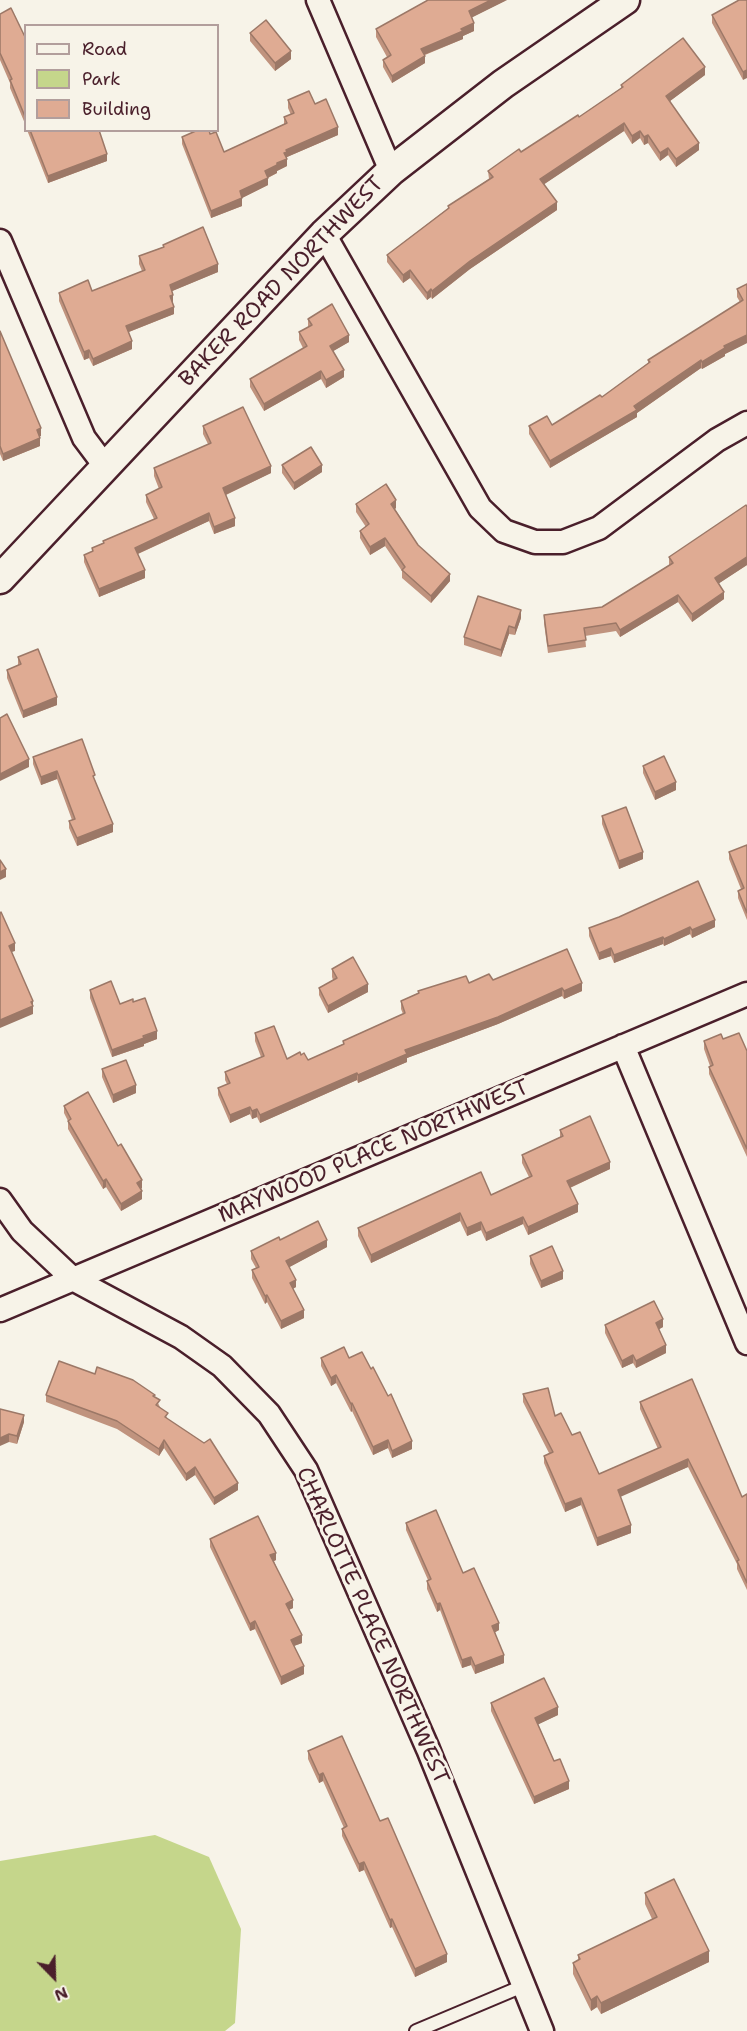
<!DOCTYPE html>
<style>
body{margin:0}
#map{position:relative;width:747px;height:2031px;overflow:hidden;background:#f7f3e8;font-family:"Shantell Sans",sans-serif}
canvas{display:block}
.legend{position:absolute;left:24px;top:24px;width:195px;height:108px;box-sizing:border-box;background:#f7f3e8;border:2px solid #b29e9c;margin:0;padding:8px 10px;list-style:none;font-size:18px;color:#4a1f2b}
.legend li{display:flex;align-items:center;gap:12px;height:30px}
.legend b{width:30px;border:2px solid #b29e9c}
.north{position:absolute;left:24px;top:1947px;width:60px;height:60px;-webkit-text-stroke:4px #f7f3e8;paint-order:stroke;rotate:157deg;font-size:16px;font-weight:700;line-height:24px;text-align:center;color:#4a1f2b}
.north::after{content:'';display:block;margin:auto;width:21px;height:27px;background:#4a1f2b;clip-path:polygon(50% 0,100% 100%,50% 72%,0 100%)}
</style>
<div id="map">
<canvas width="747" height="2031"></canvas>
<ul class="legend">
<li><b style="height:8px;background:#f7f3e8"></b>Road</li>
<li><b style="height:16px;background:#c5d68b"></b>Park</li>
<li><b style="height:16px;background:#dfab93"></b>Building</li>
</ul>
<div class="north">N</div>
</div>
<script>
const c = document.querySelector('canvas').getContext('2d');
c.lineJoin = 'round';
function fillPath(path, color) {
  c.fillStyle = color;
  c.fill(path, 'evenodd');
}
function trace(path, color, width, dash) {
  c.strokeStyle = color;
  c.lineWidth = width;
  c.lineCap = dash ? 'butt' : 'round';
  c.setLineDash(dash || []);
  c.stroke(path);
}
function drawText(font, color, halo, rows, align = 'center') {
  c.font = font + ' "Shantell Sans",sans-serif';
  c.lineWidth = 6;
  c.setLineDash([]);
  c.textBaseline = 'middle';
  c.strokeStyle = halo;
  c.fillStyle = color;
  for (const [text, x, y, turn = 0] of rows) {
    c.save();
    c.translate(x, y);
    c.rotate((+turn || 0) * Math.PI / 180);
    c.textAlign = isNaN(turn) ? turn : align;
    if (halo) c.strokeText(text, 0, 0);
    c.fillText(text, 0, 0);
    c.restore();
  }
}
const green = new Path2D(`
 M155 1835 209 1857 241 1929 235 2023 225 2031H0V1861Z`);
const service = new Path2D(`
 M416 2031 523 1986`);
const minor = new Path2D(`
 M318 0 391 171
 M324 234 480 508 504 531 535 542H563L599 528 717 440 747 423
 M0 241 84 438 105 466
 M623 1046 747 1343
 M0 1200 22 1231 73 1279 181 1337 222 1366 269 1414 306 1470 428 1749 542 2031
 M0 1310 747 994`);
const tertiary = new Path2D(`
 M0 579 324 234 391 171 503 84 625 0`);
const wall = new Path2D(`
 M507 0 472 17 474 31 463 36V39L425 55V63L392 83 383 67V60L387 57 376 37V29Z
 M747 0 743 80 712 23V15Z
 M0 14 26 39V126L10 88V83L0 60Z
 M250 33 291 59 275 71 250 41Z
 M705 75 670 101 699 150 676 167 668 155 660 161 648 143 644 145 640 138 632 144 624 131 544 184 557 210 470 269 432 299 431 297 427 300 410 278 403 283 387 262V255L448 208V206L489 179 488 171 579 117 621 88V85Z
 M288 100 315 104 338 135 287 157V166L277 171V173L268 178V185L242 198V206L211 218 182 144V137L224 152 284 124V117L291 115 288 108Z
 M27 130H58L107 161 48 183Z
 M163 245 218 272 172 291 173 302 172 303 174 314 129 332 132 349 93 366 89 358 84 360 59 301V293L92 291 142 271 139 264V256L163 247Z
 M747 284V343L725 354V356L702 369 701 368 637 413V417L550 468 529 434V426L552 425 602 397 648 363V360L740 302 737 297V289Z
 M308 319 349 342 333 351 344 377 326 388 321 379 264 411 250 387V379L303 348 299 340V332L308 327Z
 M0 331 41 436H40V446L3 461 0 454Z
 M203 426 271 473 226 495 235 526 214 534 209 521 138 554 145 578 99 597 84 562V555L92 552V548L103 543V541L154 519 146 502V495L159 489 154 476V468L208 444 203 434Z
 M282 465 322 472 294 490 282 473Z
 M356 504 396 508 395 509 418 545 450 581 431 603 402 578V571L385 546 370 555 360 538V531L366 527 356 512Z
 M669 557 747 565 719 583 724 599 692 622 678 602 620 637 616 631 585 636 586 647 548 653 544 623V615L602 607 669 565Z
 M521 618 515 635 509 634 501 657 464 645V637Z
 M18 657 57 705 23 718 7 678V670L18 665Z
 M33 757 95 780 113 832 77 846 69 828V821L72 820 57 779 41 785 33 764Z
 M643 766 676 790 655 800 643 773Z
 M602 816 643 859 619 869 602 824Z
 M747 845V920L738 898V891L741 889 729 859V852Z
 M715 927 692 938 690 934 664 946 663 944 614 963 611 956 599 960 589 936V928Z
 M332 969 368 992 328 1013 319 995V988L333 980 332 977Z
 M493 980 582 991 564 999 562 996 498 1024 407 1058V1062L358 1083 357 1080 260 1123 257 1117 252 1119 250 1114 230 1123 218 1095V1088L227 1084 225 1080V1072L261 1057 255 1041V1033L287 1059 301 1055 308 1060 343 1044V1041L403 1014 401 1009V1001L418 993V991L469 983Z
 M90 990 120 1004 133 1002 157 1039 144 1044V1046L112 1057 90 998Z
 M723 1039 747 1051V1157L709 1074V1067L710 1066 704 1049V1041Z
 M102 1069 136 1093 113 1103 102 1077Z
 M64 1106 142 1188 141 1189 142 1199 121 1211 106 1187 103 1189 68 1129V1121L64 1113Z
 M560 1130 610 1169 570 1188 578 1212 528 1235 523 1224 486 1241 481 1230 467 1236 460 1221 371 1263 358 1236V1228L491 1195 529 1177 522 1163V1155L560 1137Z
 M280 1240 327 1247 289 1267 296 1287 293 1289 304 1318 281 1329 267 1302 265 1304 252 1278V1270L256 1268 251 1259V1251Z
 M530 1256 563 1279 541 1288 530 1264Z
 M605 1325 663 1327 659 1329 666 1353 636 1368 633 1363 622 1368 605 1333Z
 M321 1358H349L412 1449 392 1458 388 1448 373 1455 352 1411 351 1412 336 1383 331 1386 321 1366Z
 M523 1394 555 1416 572 1435 599 1474 658 1449 640 1409V1402L742 1497 747 1494V1590L737 1569V1564L688 1467 620 1496 631 1533 597 1546 581 1505 565 1512 544 1463V1456L549 1453 523 1402Z
 M46 1395 155 1397 160 1407 168 1419 238 1490 214 1505 195 1475 186 1481 164 1448 159 1456 117 1429 46 1402Z
 M0 1409 24 1422 17 1444 9 1442Z
 M406 1523 463 1573 499 1630 495 1632 504 1663 475 1674 471 1665 462 1668 440 1610 437 1612 427 1589V1581L428 1580 406 1530Z
 M210 1539 276 1560 274 1561 293 1608 289 1610 302 1643 294 1646 304 1674 281 1685 255 1629 250 1631 210 1547Z
 M491 1703 558 1715 538 1724 554 1761 569 1789 534 1804 491 1711Z
 M308 1751 380 1821 447 1962 415 1977 392 1927 390 1928 364 1870 359 1872 342 1836V1829L344 1828 323 1781 319 1783 308 1759Z
 M645 1893 709 1962 601 2014 597 2007 591 2011 573 1974V1963L578 1960V1955L652 1919 645 1904Z`);
const shadedWall = new Path2D(`
 M491 0H507L469 19V11Z
 M474 23V31L463 36V39L421 56V49Z
 M291 51V59L275 71V63Z
 M425 56V63L392 83V76Z
 M705 67V75L666 104V96Z
 M747 70V78L743 80V72Z
 M624 123V131L540 187V179Z
 M338 127V135L287 157V166L277 171V173L267 178H268V185L240 199V191L277 163 286 150Z
 M640 131V138L632 144V136Z
 M648 135V143L644 145V137Z
 M699 143V150L676 167V159Z
 M668 148V155L660 161V153Z
 M107 154V161L48 183V176Z
 M242 198V206L211 218V211Z
 M557 202V210L470 269 432 299V291L470 261Z
 M218 264V272L170 292V285Z
 M410 270V278L403 283V275Z
 M431 289V297L427 300V293Z
 M173 295V302L170 304V296Z
 M174 307V314L126 333V326Z
 M349 335V342L330 353V346Z
 M747 335V343L725 354V356L702 369V362L724 346Z
 M132 341V349L93 366V359Z
 M89 350V358L84 360V352Z
 M701 360V368L637 413V417L550 468V461L634 406Z
 M344 370V377L326 388V380Z
 M321 371V379L264 411V404Z
 M41 428V436L37 437V430Z
 M40 438V446L3 461V454Z
 M322 465V472L294 490V483Z
 M271 466V473L223 496V488Z
 M396 500V508L391 512V504Z
 M209 513V521L135 555V548Z
 M235 518V526L214 534V527Z
 M385 538V546L370 555V547Z
 M747 557V565L715 586V578Z
 M145 570V578L99 597V589Z
 M450 574V581L431 603V596Z
 M724 592V599L692 622V614Z
 M678 595V602L620 637V630Z
 M521 610V618L515 635V628Z
 M509 626V634L501 657V650Z
 M57 697V705L23 718V711Z
 M29 759V767L0 781V774Z
 M57 771V779L41 785V777Z
 M676 782V790L655 800V792Z
 M113 824V832L77 846V838Z
 M643 852V859L619 869V861Z
 M6 869V877L0 880V872Z
 M715 920V927L692 938V930Z
 M690 927V934L664 946V939Z
 M663 937V944L614 963V955Z
 M15 943V951L9 953V946Z
 M611 948V956L599 960V953Z
 M582 983V991L564 999V991Z
 M368 984V992L328 1013V1006Z
 M562 988V996L498 1024 407 1058V1062L358 1083V1075L405 1050Z
 M33 1001V1014L0 1028V1020Z
 M157 1031V1039L144 1044V1046L112 1057V1050Z
 M357 1073V1080L260 1123V1115Z
 M136 1085V1093L113 1103V1095Z
 M250 1107V1114L230 1123V1115Z
 M257 1109V1117L252 1119V1111Z
 M610 1162V1169L567 1189V1181Z
 M106 1179V1187L103 1189V1181Z
 M142 1180V1188L137 1191V1183Z
 M142 1191V1199L121 1211V1204Z
 M578 1204V1212L528 1235V1227Z
 M460 1213V1221L371 1263V1255Z
 M523 1217V1224L486 1241V1233Z
 M481 1222V1230L467 1236V1228Z
 M327 1240V1247L286 1269V1261Z
 M563 1271V1279L541 1288V1281Z
 M296 1280V1287L290 1290V1283Z
 M267 1295V1302L265 1304V1296Z
 M304 1310V1318L281 1329V1321Z
 M663 1319V1327L656 1331V1323Z
 M666 1345V1353L636 1368V1361Z
 M633 1355V1363L622 1368V1361Z
 M336 1375V1383L331 1386V1378Z
 M352 1403V1411L351 1412V1404Z
 M24 1415V1422L17 1444V1436Z
 M9 1434V1442L0 1446V1438Z
 M164 1440V1448L159 1456V1449Z
 M388 1440V1448L373 1455V1447Z
 M412 1441V1449L392 1458V1451Z
 M688 1459V1467L618 1498V1490Z
 M195 1467V1475L186 1481V1474Z
 M238 1483V1490L214 1505V1498Z
 M581 1498V1505L565 1512V1504Z
 M631 1525V1533L597 1546V1538Z
 M276 1553V1560L270 1563V1555Z
 M293 1600V1608L286 1611V1604Z
 M440 1603V1610L437 1612V1604Z
 M255 1621V1629L250 1631V1624Z
 M499 1623V1630L492 1634V1626Z
 M302 1635V1643L291 1647V1640Z
 M504 1655V1663L475 1674V1666Z
 M471 1657V1665L462 1668V1660Z
 M304 1666V1674L281 1685V1677Z
 M558 1707V1715L535 1726V1718Z
 M323 1773V1781L319 1783V1775Z
 M569 1781V1789L534 1804V1797Z
 M364 1862V1870L359 1872V1864Z
 M392 1919V1927L390 1928V1920Z
 M709 1951V1962L601 2014V2003Z
 M447 1954V1962L415 1977V1969Z
 M597 1996V2007L591 2011V2000Z`);
const building = new Path2D(`
 M428 0H491L469 11 474 23 461 29 463 31 421 49 425 56 392 76 383 60 391 55 376 29Z
 M739 0H747V70L743 72 712 15Z
 M11 8 26 39V119L10 80 12 79 0 53V14Z
 M266 20 291 51 275 63 250 33Z
 M683 38 705 67 666 96 699 143 676 159 668 148 660 153 648 135 644 137 640 131 632 136 624 123 540 179 557 202 470 261 432 291 431 289 427 293 410 270 403 275 387 255 449 208 448 206 493 177 488 171 519 149 521 152 578 115 579 117 623 87 621 85Z
 M309 91 315 104 326 99 338 127 286 150 287 152 284 153 287 159 277 163V165L265 171 268 178 240 191 242 198 211 211 182 137 198 130H209L210 134 216 132 224 152 287 123 284 117 294 113 288 100Z
 M30 130H99L107 154 48 176Z
 M203 227 218 264 170 285 173 295 170 296 174 307 126 326 132 341 93 359 89 350 84 352 59 293 88 280 92 291 145 270 139 256 164 247 163 245Z
 M747 284V335L724 346 725 348 702 362 701 360 634 406 637 410 550 461 529 426 547 416 552 425 600 395 602 397 650 362 648 360 743 300 737 289Z
 M332 304 349 335 330 346 344 370 326 380 321 371 264 404 250 379 307 346 299 332 312 325 308 319Z
 M0 331 41 428 37 430 40 438 3 454 0 446Z
 M243 407 271 466 223 488 235 518 214 527 209 513 135 548 145 570 99 589 84 555 93 551 92 548 104 543 103 541 157 518 146 495 162 487 154 468 211 443 203 426Z
 M311 447 322 465 294 483 282 465Z
 M386 484 396 500 391 504 418 545 450 574 431 596 402 570 405 567 385 538 370 547 360 531 369 524 356 504Z
 M746 505 747 507V557L715 578 724 592 692 614 678 595 620 630 616 623 584 628 586 640 548 646 544 615 602 607 673 563 669 557Z
 M478 596 521 610 515 628 509 626 501 650 464 637Z
 M38 649 57 697 23 711 7 670 21 664 18 657Z
 M7 714 29 759 0 774V718Z
 M82 739 95 775 93 776 113 824 77 838 69 821 75 819 57 771 41 777 33 757Z
 M664 756 676 782 655 792 643 766Z
 M626 807 643 852 619 861 602 816Z
 M747 845V913L738 891 744 888 729 852Z
 M0 860 6 869 0 872Z
 M698 881 715 920 692 930 690 927 664 939 663 937 614 955 611 948 599 953 589 928 619 917Z
 M1 912 15 943 9 946 33 1001 31 1002 33 1006 0 1020V913Z
 M567 949 582 983 564 991 562 988 498 1017 405 1050 407 1054 358 1075 357 1073 260 1115 257 1109 252 1111 250 1107 230 1115 218 1088 230 1083 225 1072 264 1056 255 1033 274 1026 287 1059 300 1052 301 1055 304 1053 308 1060 344 1044 343 1041 405 1013 401 1001 419 993 418 991 466 976 469 983 489 974 493 980Z
 M353 957 368 984 328 1006 319 988 337 978 332 969Z
 M111 981 120 1004 133 999V1002L145 998 157 1031 143 1036 144 1038 112 1050 90 990Z
 M739 1033 747 1051V1149L709 1067 713 1065 704 1041 721 1034 723 1039Z
 M126 1060 136 1085 113 1095 102 1069Z
 M88 1092 118 1146 121 1144 142 1180 137 1183 142 1191 121 1204 106 1179 103 1181 68 1121 71 1119 64 1106Z
 M590 1116 610 1162 567 1181 578 1204 528 1227 523 1217 486 1233 481 1222 467 1228 460 1213 371 1255 358 1228 481 1172 491 1195 532 1176 522 1155 563 1136 560 1130Z
 M318 1221 327 1240 286 1261 296 1280 290 1283 304 1310 281 1321 267 1295 265 1296 252 1270 259 1267 251 1251 279 1237 280 1240Z
 M552 1246 563 1271 541 1281 530 1256Z
 M654 1301 663 1319 656 1323 666 1345 636 1361 633 1355 622 1361 605 1325Z
 M344 1347 349 1358 362 1352 371 1369 373 1367 388 1396 391 1394 412 1441 392 1451 388 1440 373 1447 352 1403 351 1404 336 1375 331 1378 321 1358Z
 M59 1361 95 1374 97 1367 133 1380 155 1395 153 1396 160 1400 156 1405 168 1413 165 1417 204 1443 210 1439 238 1483 214 1498 195 1467 186 1474 164 1440 159 1449 117 1421 46 1395Z
 M692 1379 742 1497 747 1494V1583L737 1561 739 1560 688 1459 618 1490 631 1525 597 1538 581 1498 565 1504 544 1456 553 1452 523 1394 548 1388 555 1416 561 1413 572 1435 580 1432 599 1474 661 1447 640 1402Z
 M0 1409 24 1415 17 1436 9 1434 0 1438Z
 M436 1510 463 1573 474 1568 499 1623 492 1626 504 1655 475 1666 471 1657 462 1660 440 1603 437 1604 427 1581 431 1579 406 1523Z
 M258 1516 276 1553 270 1555 293 1600 286 1604 302 1635 291 1640 304 1666 281 1677 255 1621 250 1624 210 1539Z
 M544 1678 558 1707 535 1718 554 1761 560 1759 569 1781 534 1797 491 1703Z
 M342 1736 380 1821 388 1818 447 1954 415 1969 392 1919 390 1920 364 1862 359 1864 342 1829 347 1826 323 1773 319 1775 308 1751Z
 M674 1879 709 1951 601 2003 597 1996 591 2000 573 1963 580 1959 578 1955 657 1917 645 1893Z`);
const streetNames = [
 ["BAKER ROAD NORTHWEST",282,282,-46],
 ["MAYWOOD PLACE NORTHWEST",374,1152,-23],
 ["CHARLOTTE PLACE NORTHWEST",372,1626,66]
];
fillPath(green, '#c5d68b');
trace(service, '#4a1f2b', 16);
trace(minor, '#4a1f2b', 27);
trace(tertiary, '#4a1f2b', 33);
trace(service, '#f7f3e8', 12);
trace(minor, '#f7f3e8', 22);
trace(tertiary, '#f7f3e8', 28);
fillPath(wall, '#c0937e');
fillPath(shadedWall, '#9c7867');
fillPath(building, '#dfab93');
trace(building, '#9c7867', 1.5);
drawText('22px', '#4a1f2b', '#f7f3e8', streetNames);
</script>
